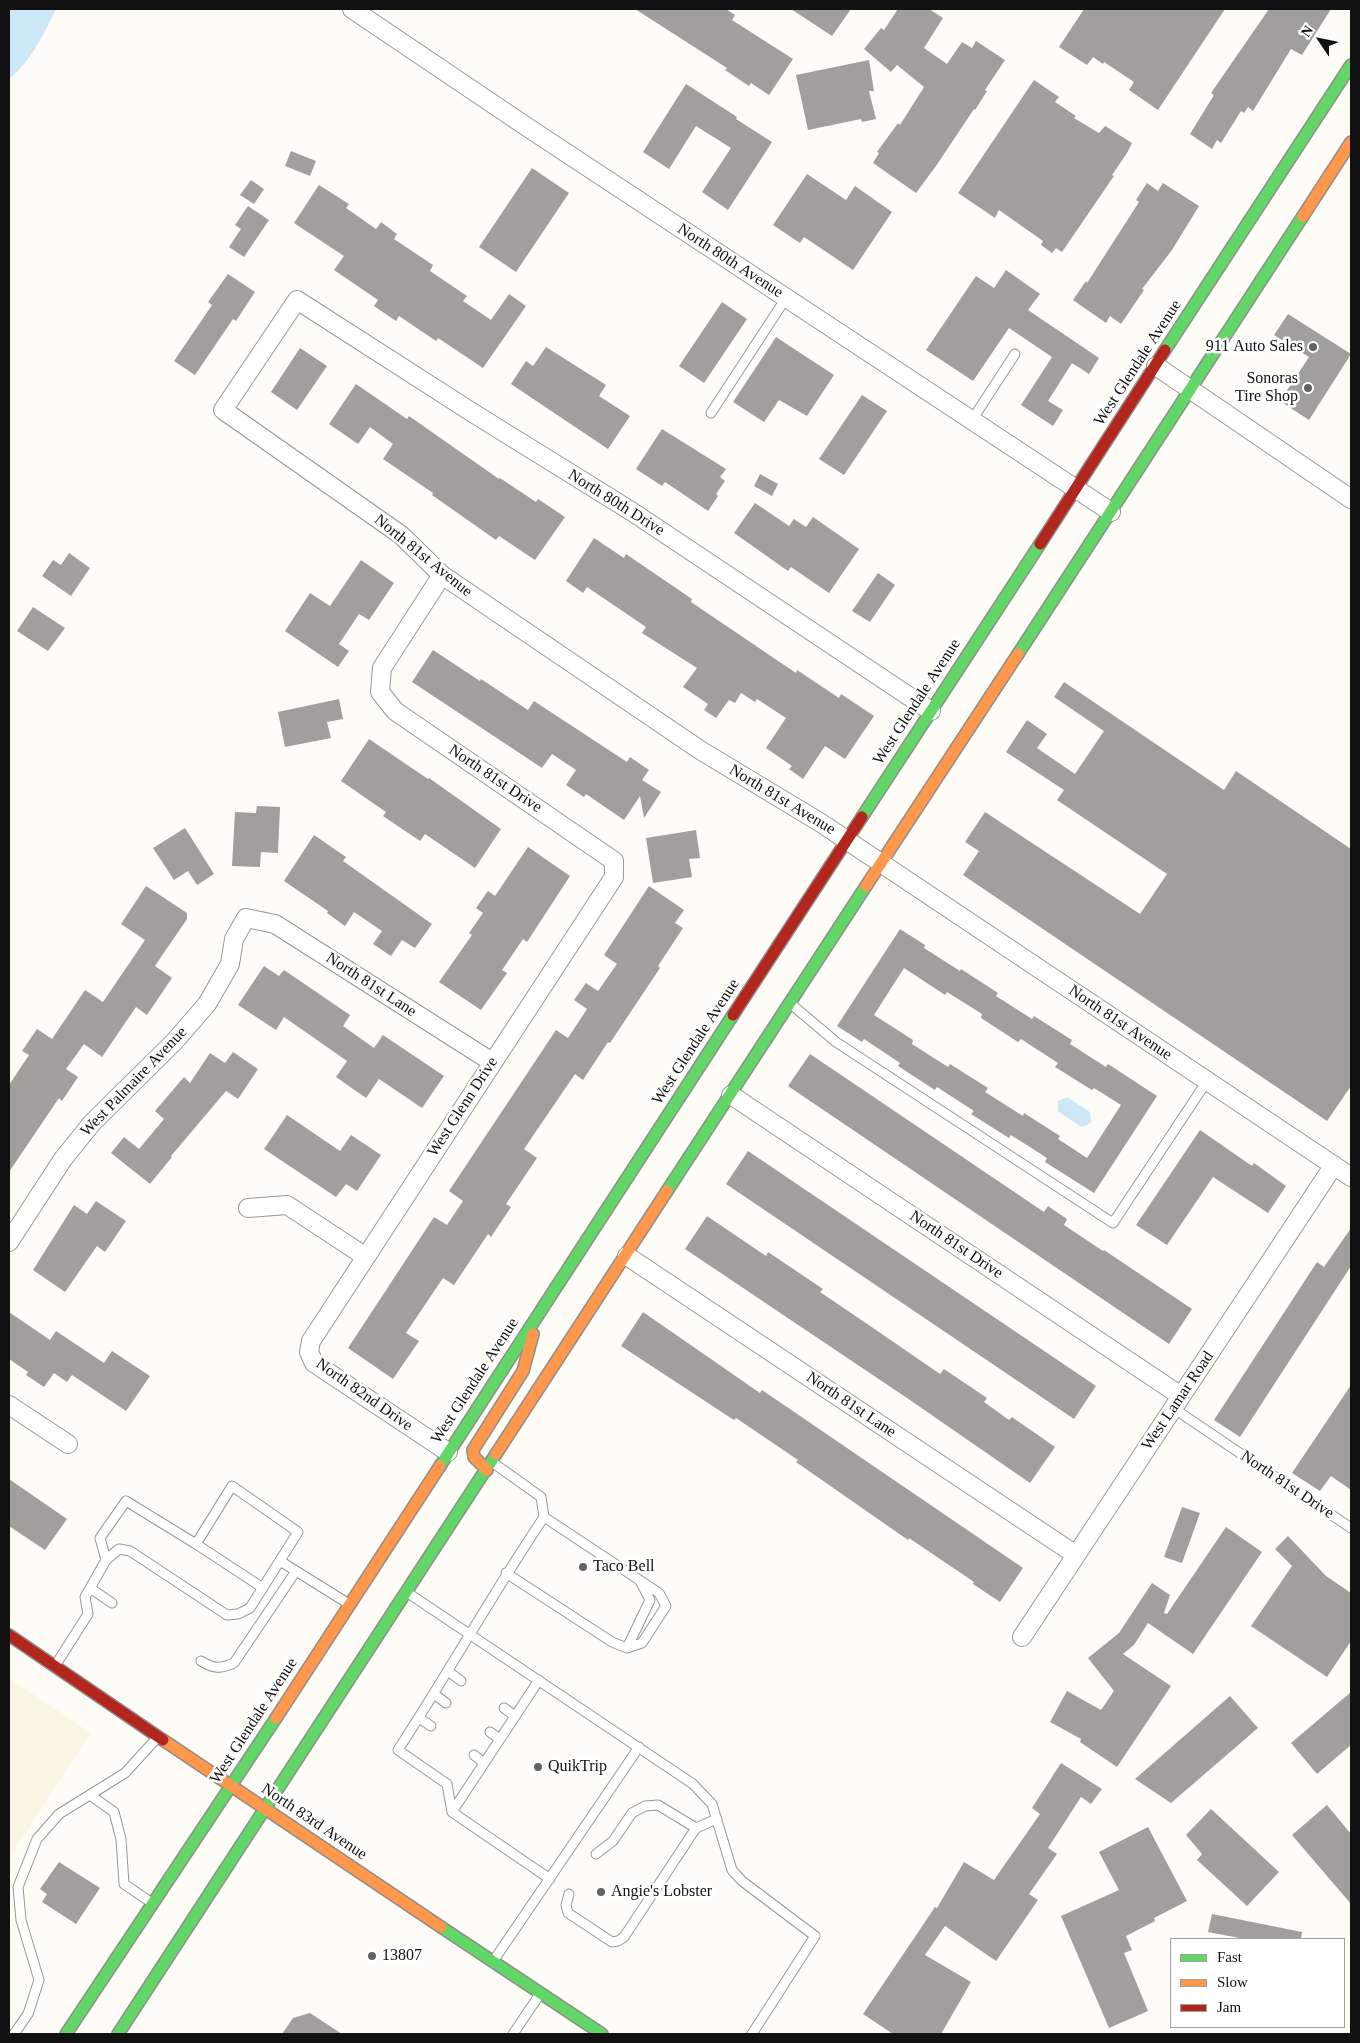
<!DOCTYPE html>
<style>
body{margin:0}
#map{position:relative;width:1360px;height:2043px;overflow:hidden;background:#fdfcf7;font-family:"Times New Roman",serif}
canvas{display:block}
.frame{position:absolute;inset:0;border:10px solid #111;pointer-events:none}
.legend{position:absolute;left:1170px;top:1938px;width:175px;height:90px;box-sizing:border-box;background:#fff;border:1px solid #a0a0a0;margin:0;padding:6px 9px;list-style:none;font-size:15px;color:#111}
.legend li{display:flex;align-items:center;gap:10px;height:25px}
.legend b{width:25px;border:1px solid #a0a0a0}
.north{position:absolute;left:1295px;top:15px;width:50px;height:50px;-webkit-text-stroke:4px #fff;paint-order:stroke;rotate:304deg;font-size:14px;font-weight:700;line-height:20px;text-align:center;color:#111}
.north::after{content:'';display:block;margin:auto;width:18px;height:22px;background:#111;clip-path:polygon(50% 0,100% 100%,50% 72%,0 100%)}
</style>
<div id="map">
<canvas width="1360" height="2043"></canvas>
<div class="frame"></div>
<ul class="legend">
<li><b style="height:6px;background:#63d668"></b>Fast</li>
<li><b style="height:6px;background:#ff974d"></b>Slow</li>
<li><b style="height:6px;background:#b3261e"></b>Jam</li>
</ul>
<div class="north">N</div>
</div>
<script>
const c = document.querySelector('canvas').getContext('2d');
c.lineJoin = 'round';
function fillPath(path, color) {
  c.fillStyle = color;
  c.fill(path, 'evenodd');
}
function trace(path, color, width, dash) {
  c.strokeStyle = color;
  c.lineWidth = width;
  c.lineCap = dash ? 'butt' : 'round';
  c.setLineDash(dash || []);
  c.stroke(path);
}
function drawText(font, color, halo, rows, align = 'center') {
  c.font = font + ' "Times New Roman",serif';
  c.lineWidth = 5;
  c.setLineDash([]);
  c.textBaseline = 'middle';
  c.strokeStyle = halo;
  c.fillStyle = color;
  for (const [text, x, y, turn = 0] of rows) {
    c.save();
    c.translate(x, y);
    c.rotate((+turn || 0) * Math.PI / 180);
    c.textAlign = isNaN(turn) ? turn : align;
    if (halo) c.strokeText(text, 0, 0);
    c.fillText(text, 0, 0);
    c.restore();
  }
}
const farmland = new Path2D(`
 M9 1678 91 1733 9 1859Z`);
const water = new Path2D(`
 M9 9H56C44 33 31 62 9 79Z
 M1067 1097 1090 1112 1091 1122 1086 1126 1081 1127 1058 1111V1101Z`);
const building = new Path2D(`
 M635 9H726L735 15 732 20 793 59 769 95 751 83 749 86 725 70 727 68Z
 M791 9H851L832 36Z
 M898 9H929L943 18 924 48 947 64 962 42 972 48 976 41 1005 60 985 90 987 91 975 110 974 109 936 166 916 193 873 163 879 153 877 152 898 123 900 125 924 87 897 65 891 72 864 49 881 28 884 30Z
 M1084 9H1225L1158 110 1129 90 1134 82 1104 62 1103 64 1093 57 1087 65 1059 47Z
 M1269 9H1331L1302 55 1291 49 1253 111 1248 107 1244 113 1241 111 1221 143 1217 140 1212 149 1190 134 1214 95 1211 93Z
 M869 60 874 91H869L876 119 862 122 861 119 808 130 796 75Z
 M1034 80 1059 97 1055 102 1076 116 1074 118 1099 133 1105 126 1132 143 1127 153 1112 175 1114 176 1062 252 1056 248 1052 253 1041 245 1043 241 999 210 995 218 958 193Z
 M686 84 737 117 736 119 772 142 728 210 702 192 731 148 696 126 669 169 643 152Z
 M291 151 316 161 310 176 285 166Z
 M532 168 569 193 516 272 479 247Z
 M807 174 846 200 855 186 892 212 853 270 804 237 800 243 773 225Z
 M251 180 264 189 254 204 240 195Z
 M1147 183 1158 191 1163 183 1199 206 1172 250 1142 289 1144 290 1121 324 1110 316 1106 323 1073 300 1086 281 1087 283 1139 202 1136 200Z
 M319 185 349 204 346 208 376 229 381 222 397 234 394 239 433 265 430 271 467 296 463 301 491 320 509 294 526 306 483 368 438 338 436 341 399 316 396 321 374 306 378 300 334 270 344 256 294 223Z
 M248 206 269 220 244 257 229 247 241 229 235 225Z
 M1006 270 1040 294 1028 310 1099 358 1089 374 1072 363 1048 401 1063 410 1053 426 1021 405 1052 357 1009 328 973 381 926 350 976 276 994 288Z
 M228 274 255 292 236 321 233 319 195 375 174 361 212 305 208 302Z
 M722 302 747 319 704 383 679 366Z
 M1288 314 1351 354 1309 420 1280 401 1309 357 1274 335Z
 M776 337 834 375 807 416 779 400 764 422 733 402Z
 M546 347 606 385 599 396 630 416 608 449 511 384 526 361 533 366Z
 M300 348 327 366 297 410 271 392Z
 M356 384 407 419 409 416 499 479 500 478 536 502 538 499 565 517 535 560 499 536 496 540 432 495 433 493 383 459 393 444 370 427 358 444 329 424Z
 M862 395 887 411 844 475 819 459Z
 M662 429 726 469 720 477 725 481 716 494 718 496 708 511 665 482 662 486 636 469Z
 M760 474 778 484 772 496 754 486Z
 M755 503 789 526 794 519 806 527 813 517 859 549 829 593 791 567 788 571 734 533Z
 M594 538 624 558 626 554 692 599 691 602 796 673 797 670 839 698 841 694 874 716 845 759 825 746 803 779 789 769 792 766 766 748 786 718 757 699 755 702 741 693 735 703 729 700 716 718 704 710 708 704 683 687 697 668 642 633 646 627 587 587 583 593 566 581Z
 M69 553 90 568 71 596 42 576 53 560 61 565Z
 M361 560 394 583 369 620 359 614 339 644 349 651 338 667 285 631 310 593 330 606Z
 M878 573 895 585 870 622 852 611Z
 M33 607 65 628 48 651 17 631Z
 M433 650 480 681 481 679 528 710 534 701 627 762 630 757 649 770 642 780 661 792 644 818 640 796 624 820 586 794 584 797 566 785 576 770 552 754 542 768 412 682Z
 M1064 682 1224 790 1236 771 1351 849V1086L1327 1121 963 875 979 851 965 842 985 812 1140 914 1167 874 1057 800 1064 790 1006 752 1027 720 1047 734 1037 748 1075 774 1104 731 1054 697Z
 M339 699 343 719 327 722 331 738 285 747 278 712Z
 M369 739 428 779 429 778 501 829 475 868 425 834 420 841 383 816 386 812 341 781Z
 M257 806 280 807 278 853 261 852 260 867 232 866 235 812 256 813Z
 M185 828 214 874 197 885 188 871 174 880 153 848Z
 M696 830 700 858 689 859 692 877 653 883 646 838Z
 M314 835 346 857 343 861 432 924 415 948 402 940 391 956 373 944 382 931 354 912 345 926 327 913 328 911 284 881Z
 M528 847 570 876 527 942 523 939 502 970 507 973 481 1010 439 982 472 935 469 933 483 913 476 908 488 891 495 896Z
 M146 886 187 913V919L155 966 172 978 147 1015 136 1007 102 1057 84 1044 66 1069 78 1077 62 1101 59 1098 9 1172V1085L29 1055 22 1051 37 1029 52 1039 85 990 103 1002 145 940 121 924Z
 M649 886 684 910 675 923 683 928 658 966 660 968 610 1043 608 1042 583 1080 575 1074 524 1149 537 1158 506 1204 511 1207 491 1237 488 1234 454 1285 443 1278 406 1333 419 1341 393 1379 348 1348 434 1217 447 1225 463 1201 449 1191 556 1030 568 1038 587 1009 574 1000 586 983 598 991 617 964 604 955Z
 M900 929 925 945 924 948 960 971 961 969 998 993 996 996 1032 1019 1034 1016 1072 1040 1070 1044 1106 1067 1108 1064 1157 1096 1094 1193 1045 1162 1047 1158 1011 1135 1009 1138 971 1114 974 1111 937 1087 935 1090 898 1066 900 1063 864 1039 862 1042 837 1026ZM904 968 945 995 947 992 982 1014 981 1018 1018 1042 1021 1039 1058 1063 1055 1067 1092 1090 1094 1088 1121 1105 1087 1158 1058 1139 1060 1136 1024 1113 1023 1116 985 1092 988 1088 950 1064 948 1067 912 1044 913 1040 874 1015Z
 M264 966 279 976 284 970 350 1015 343 1026 374 1048 383 1035 444 1076 422 1108 379 1079 366 1098 336 1077 347 1061 284 1017 276 1030 238 1005Z
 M233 1052 258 1069 238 1099 226 1091 171 1156 172 1157 150 1184 111 1153 124 1137 139 1149 164 1119 155 1111 184 1077 190 1083 210 1053 225 1063Z
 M810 1054 1044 1212 1048 1206 1067 1219 1064 1225 1103 1251 1104 1250 1192 1309 1169 1344 788 1086Z
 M287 1115 340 1151 351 1135 381 1155 357 1191 346 1184 336 1197 264 1149Z
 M1200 1130 1252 1166 1254 1163 1286 1186 1268 1213 1213 1177 1167 1245 1136 1225Z
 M748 1151 1096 1386 1074 1419 726 1184Z
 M96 1201 126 1221 105 1252 97 1246 65 1292 33 1270 74 1205 87 1214Z
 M707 1216 766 1256 768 1252 823 1289 820 1292 879 1332 940 1374 944 1369 987 1398 984 1402 1009 1420 1012 1417 1055 1447 1030 1483 907 1398 685 1249Z
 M1351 1228V1266L1240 1437 1214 1420 1317 1262 1324 1267Z
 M9 1312 50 1340 56 1331 104 1363 112 1351 150 1376 126 1411 72 1375 67 1382 54 1373 44 1387 26 1375 28 1372 9 1359Z
 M643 1312 760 1393 762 1390 1023 1568 1000 1602 973 1584 974 1582 909 1538 908 1540 796 1462 798 1460 736 1418 734 1420 621 1346Z
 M1351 1385V1490L1331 1476 1320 1491 1292 1473Z
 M9 1479 67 1519 45 1550 9 1526Z
 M1182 1507 1200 1513 1182 1563 1164 1557Z
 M1226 1527 1262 1552 1193 1654 1148 1623 1134 1645 1123 1654 1171 1686 1117 1767 1080 1742 1081 1739 1050 1722 1067 1691 1101 1710 1114 1691 1088 1658 1119 1633 1152 1583 1170 1595 1164 1613 1167 1614Z
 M1288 1536 1326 1576 1351 1593V1641L1327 1677 1251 1626 1292 1566 1275 1549Z
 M1351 1692V1745L1317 1774 1291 1743Z
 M1230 1696 1258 1728 1171 1803 1135 1779Z
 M1061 1763 1102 1789 1091 1804 1081 1797 1048 1848 1057 1854 1029 1894 1038 1900 996 1961 945 1926 925 1955 971 1982 941 2034H893L863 2014 935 1907 937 1908 964 1862 994 1880 1040 1814 1032 1808Z
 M1327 1805 1351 1834V1904L1292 1835Z
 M1211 1809 1279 1872 1247 1906 1197 1860 1202 1854 1186 1835Z
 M1148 1827 1187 1901 1154 1918 1155 1921 1126 1936 1132 1950 1124 1953 1148 2011 1109 2028 1061 1916 1119 1890 1099 1852Z
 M59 1862 100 1888 76 1924 42 1902 47 1894 40 1889Z
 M1212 1914 1302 1932 1301 1939H1245L1208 1932Z
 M310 2013 342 2034H282L293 2018Z`);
const lane = new Path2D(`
 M711 413 786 298
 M972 420 1015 354
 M791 1004 836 1042 1113 1223 1207 1081
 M1173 1408 1351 1528
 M196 1544 263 1588
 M280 1561 349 1604
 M506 1573 612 1642 627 1648 642 1643 666 1606 659 1593 544 1517
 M90 1588 112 1603
 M408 1593 693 1784 712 1804 732 1870 742 1881 815 1936 752 2034
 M627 1648 650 1600 640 1581
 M201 1661C214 1669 220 1669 234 1663L296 1571
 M55 1666 88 1614 85 1597 106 1560 119 1549 130 1551 227 1615 238 1614 250 1608 298 1532 232 1486 196 1544 126 1501 100 1538 106 1560
 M448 1671 461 1681
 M539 1680 452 1812 550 1879
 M434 1694 446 1703
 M504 1708 515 1716
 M419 1718 431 1726
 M490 1732 500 1739
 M474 1755 484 1763
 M90 1795 114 1812 121 1839 124 1884 152 1903
 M452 1812 447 1784 398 1750C448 1673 493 1593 544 1517L541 1497 492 1462
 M596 1854 613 1841 632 1813 645 1806 658 1805 696 1828
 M569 1894 566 1905 568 1913 612 1942 618 1941 624 1937 696 1828 717 1819
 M494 1960 639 1747
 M14 2034 28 2014 39 1980 21 1920 18 1887 37 1839 59 1814 125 1773 157 1738
 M513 2034 540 1994`);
const street = new Path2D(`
 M352 9 527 127 1111 512
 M1156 366 1351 499
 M442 575 382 668 380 692 395 711 614 861V877L311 1341 309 1352 314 1363 448 1452
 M931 711 631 511 473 413 297 300 223 410 401 535 442 575 700 750 821 823 1351 1177
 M731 1095 1181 1396
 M248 1208 287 1205 366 1257
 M9 1242 63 1159 92 1123 174 1042 207 1004 230 964 234 939 246 918 275 924 492 1062
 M627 1256 1076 1555
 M9 1405 68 1444
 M1022 1637 1334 1165`);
const fast = new Path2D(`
 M1165 350 1351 65
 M1018 654 1303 216
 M862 817 1040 544
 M667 1191 866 886
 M440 1466 733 1015
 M441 1927 602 2034
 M66 2034 276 1718
 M118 2034 496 1454`);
const slow = new Path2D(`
 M1303 216 1351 142
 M866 886 1018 654
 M496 1454 667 1191
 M487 1470 474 1457 473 1450 523 1371 533 1334
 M276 1718 440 1466
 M163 1740 441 1927`);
const jam = new Path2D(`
 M1040 544 1165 350
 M733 1015 862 817
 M9 1635 163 1740`);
const markers = [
 [1313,347,5,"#646362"],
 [1308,388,5,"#646362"],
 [583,1567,5,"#646362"],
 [538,1767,5,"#646362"],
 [601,1892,5,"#646362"],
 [372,1956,5,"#646362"]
];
const streetNames = [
 ["North 80th Avenue",730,261,33],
 ["West Glendale Avenue",1138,363,-57],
 ["North 80th Drive",616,503,32],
 ["North 81st Avenue",423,556,39],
 ["West Glendale Avenue",917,702,-57],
 ["North 81st Drive",495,779,34],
 ["North 81st Avenue",782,800,31],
 ["North 81st Lane",371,985,33],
 ["North 81st Avenue",1120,1023,34],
 ["West Glendale Avenue",696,1042,-57],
 ["West Palmaire Avenue",134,1082,-46],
 ["West Glenn Drive",463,1107,-57],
 ["North 81st Drive",956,1245,34],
 ["West Glendale Avenue",475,1381,-57],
 ["North 82nd Drive",364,1395,35],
 ["West Lamar Road",1178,1401,-56],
 ["North 81st Lane",851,1405,34],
 ["North 81st Drive",1287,1485,34],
 ["West Glendale Avenue",254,1721,-57],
 ["North 83rd Avenue",314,1822,34]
];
const poiNames = [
 ["911 Auto Sales",1303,347,"right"],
 ["Sonoras",1298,379,"right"],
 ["Tire Shop",1298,397,"right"],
 ["Taco Bell",593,1567],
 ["QuikTrip",548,1767],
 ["Angie's Lobster",611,1892],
 ["13807",382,1956]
];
fillPath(farmland, '#f9f7e4');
fillPath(water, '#cde8f7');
fillPath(building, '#a19f9c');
trace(lane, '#979795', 11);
trace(street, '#979795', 20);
trace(fast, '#8e8d8b', 14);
trace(slow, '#8e8d8b', 14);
trace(jam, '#8e8d8b', 14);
trace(lane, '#fffffe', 9);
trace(street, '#fffffe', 18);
trace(fast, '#63d668', 11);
trace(slow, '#ff974d', 11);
trace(jam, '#b3261e', 11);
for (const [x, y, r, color] of markers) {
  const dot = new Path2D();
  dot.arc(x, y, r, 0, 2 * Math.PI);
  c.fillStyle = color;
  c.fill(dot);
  trace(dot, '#fff', 2);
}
drawText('16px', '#111', '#fff', streetNames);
drawText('16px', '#111', '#fff', poiNames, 'left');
</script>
